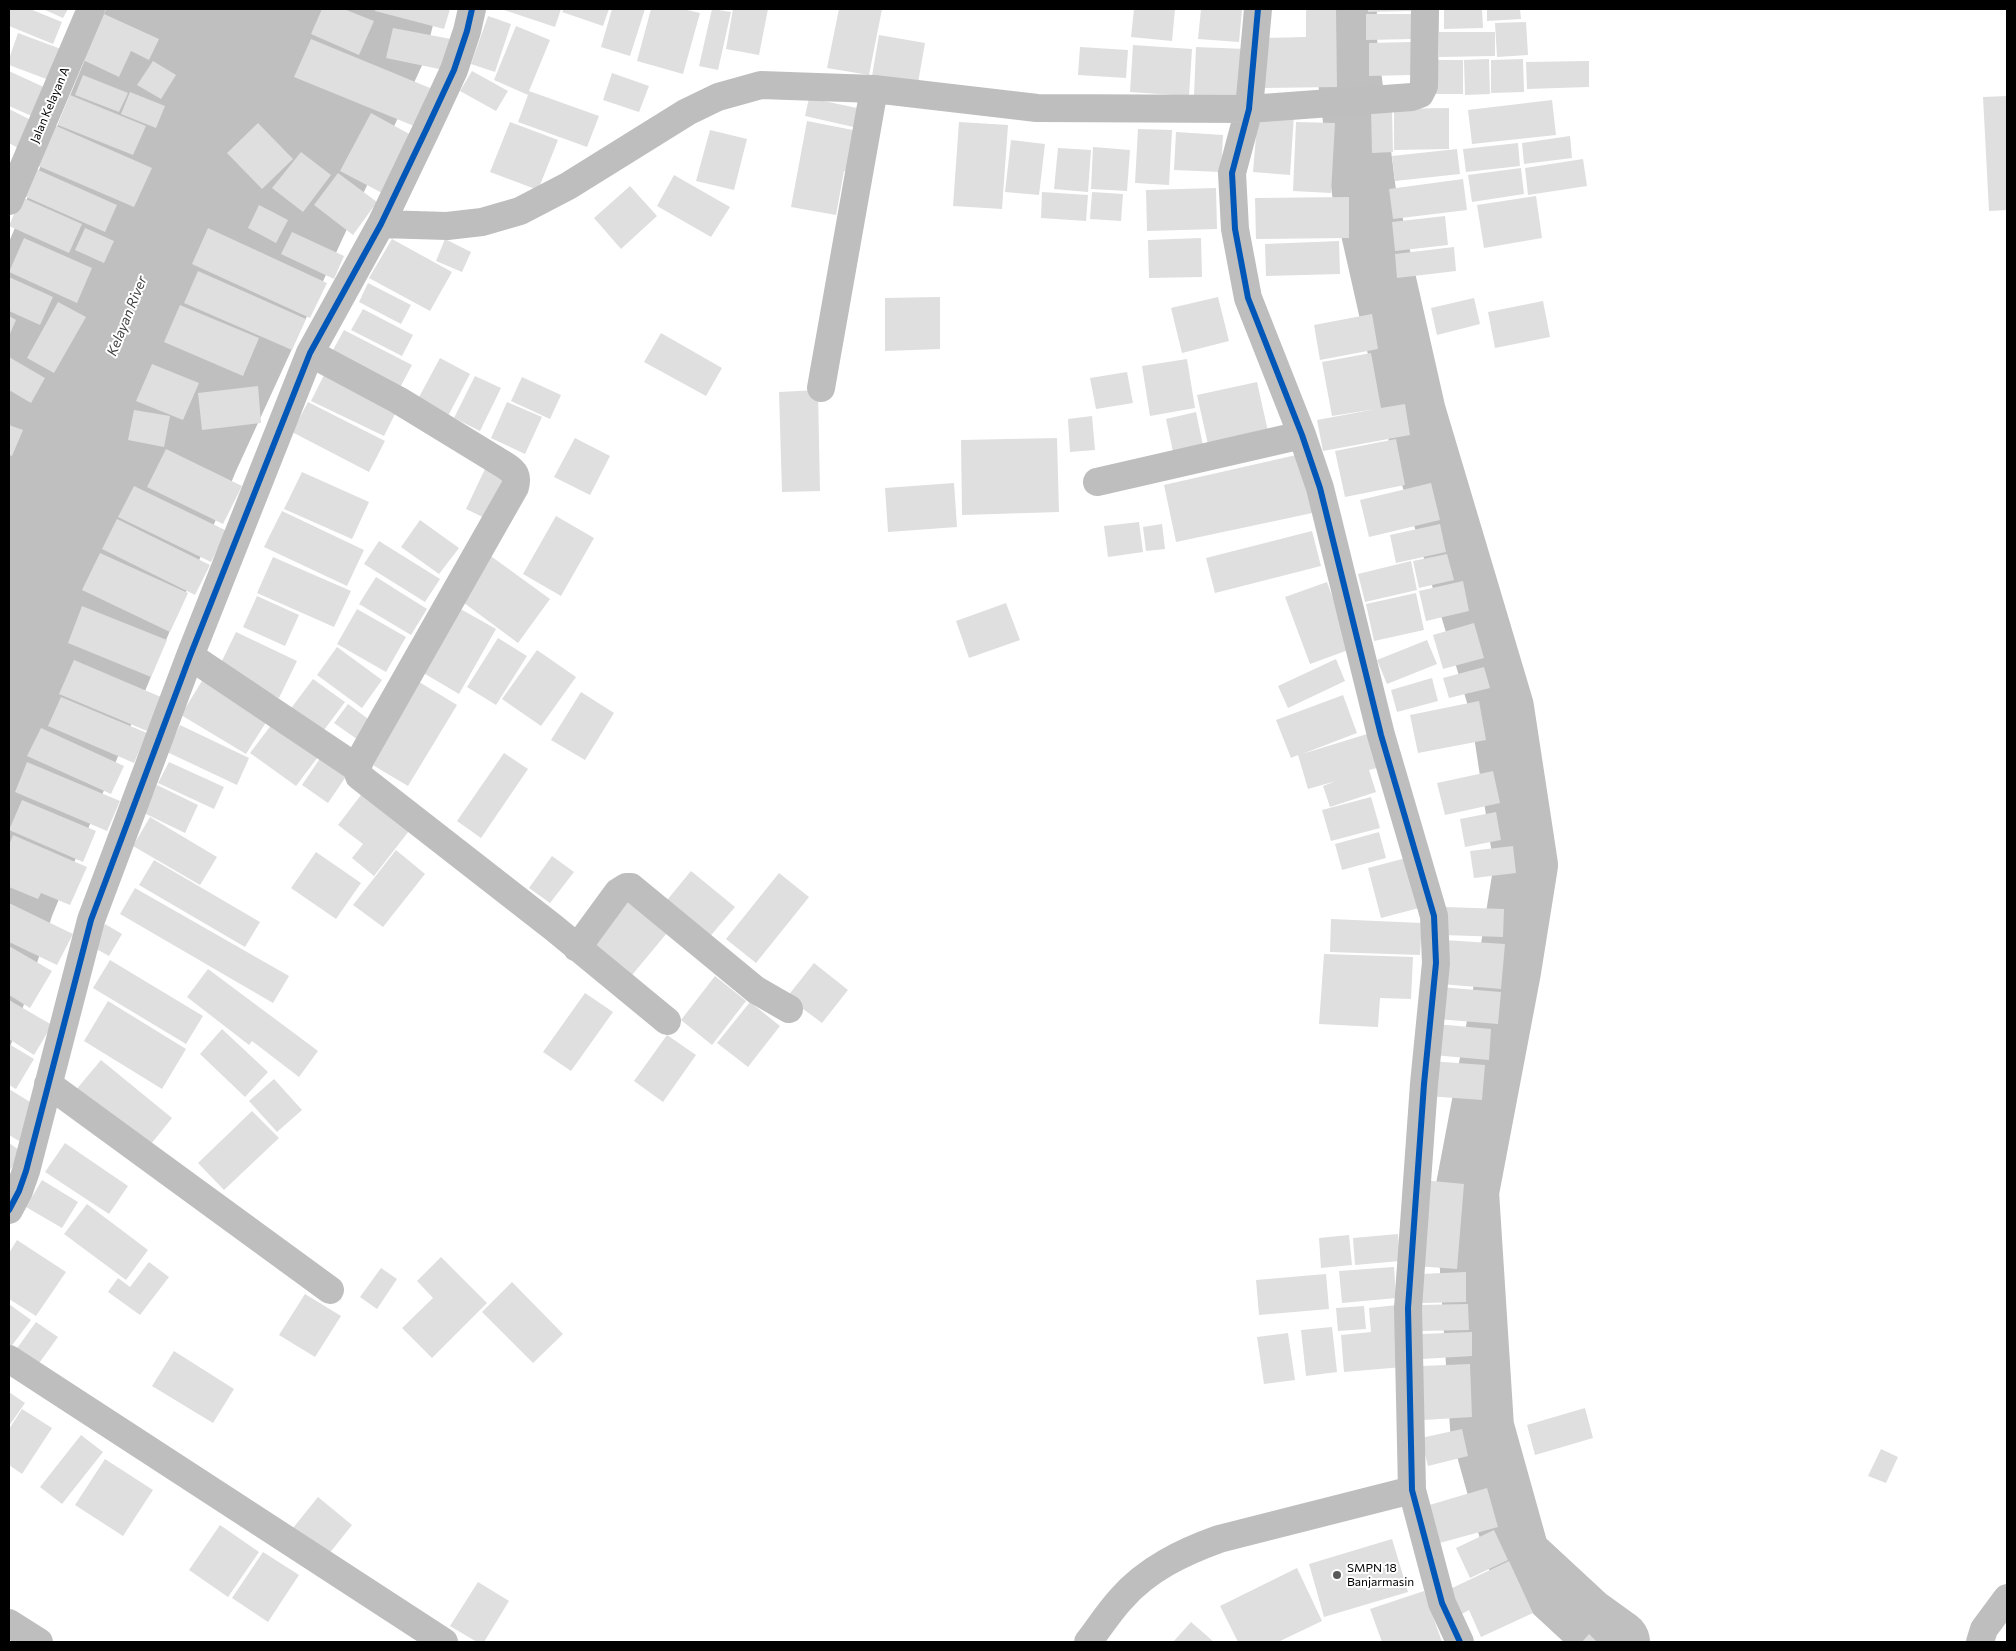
<!DOCTYPE html>
<style>
body{margin:0}
#map{position:relative;width:2016px;height:1651px;overflow:hidden;background:#fff;font-family:Commissioner,sans-serif}
canvas{display:block}
.frame{position:absolute;inset:0;border:10px solid #000;pointer-events:none}
</style>
<div id="map">
<canvas width="2016" height="1651"></canvas>
<div class="frame"></div>
</div>
<script>
const c = document.querySelector('canvas').getContext('2d');
c.lineJoin = 'round';
function fillPath(path, color) {
  c.fillStyle = color;
  c.fill(path, 'evenodd');
}
function trace(path, color, width, dash) {
  c.strokeStyle = color;
  c.lineWidth = width;
  c.lineCap = dash ? 'butt' : 'round';
  c.setLineDash(dash || []);
  c.stroke(path);
}
function drawText(font, color, halo, rows, align = 'center') {
  c.font = font + ' Commissioner,sans-serif';
  c.lineWidth = 4;
  c.setLineDash([]);
  c.textBaseline = 'middle';
  c.strokeStyle = halo;
  c.fillStyle = color;
  for (const [text, x, y, turn = 0] of rows) {
    c.save();
    c.translate(x, y);
    c.rotate((+turn || 0) * Math.PI / 180);
    c.textAlign = isNaN(turn) ? turn : align;
    if (halo) c.strokeText(text, 0, 0);
    c.fillText(text, 0, 0);
    c.restore();
  }
}
const water = new Path2D(`
 M106 9H437L424 61 236 471 52 916 9 1051V242Z`);
const river = new Path2D(`
 M1345 9 1344 33 1364 192 1414 413 1502 708 1526 865 1509 971 1467 1192 1482 1427 1518 1556 1586 1619 1618 1642`);
const building = new Path2D(`
 M9 9H30L62 22 53 44 9 26Z
 M43 9H68L63 18Z
 M322 9H344L374 21 359 55 311 34Z
 M375 9H450L444 29 375 11Z
 M501 9H561L555 27Z
 M564 9H609L603 26 562 12Z
 M612 9H645L630 56 601 47Z
 M651 9H683L700 13 683 74 637 61Z
 M712 9 731 12 718 70 699 66Z
 M733 9H768L759 55 726 49Z
 M839 9H882L869 75 827 68Z
 M1134 9H1175L1172 41 1131 37Z
 M1201 9 1242 10 1239 42 1198 39Z
 M1306 9H1336L1337 87 1264 88 1263 38 1306 37Z
 M1368 9H1415V11L1368 12Z
 M1444 9H1482L1483 28 1444 29Z
 M1487 9H1520L1521 19 1487 21Z
 M104 14 159 39 149 60 131 51 119 77 83 60Z
 M1366 14H1413L1414 39 1366 40Z
 M488 16 511 24 495 72 471 64Z
 M1526 22 1528 55 1497 57 1495 23Z
 M516 26 550 40 529 91 599 116 587 147 518 122 528 95 494 80Z
 M393 28 451 39 444 70 386 58Z
 M1439 32H1495V56L1439 57Z
 M18 33 61 49 49 80 9 65V59Z
 M879 35 925 43 918 83 872 76Z
 M311 39 430 88 414 126 294 77Z
 M1411 42V75L1369 76V43Z
 M1133 45 1192 49 1189 96 1130 92Z
 M1080 47 1128 50 1126 78 1078 75Z
 M1196 47 1245 49 1243 97 1194 95Z
 M1489 59 1490 94 1465 95 1464 60Z
 M1523 59 1524 92 1491 93V60Z
 M1436 60H1463V94H1436Z
 M153 61 176 75 161 99 137 85Z
 M1589 61V87L1527 89 1526 62Z
 M9 71 48 89 34 117 9 106Z
 M472 71 508 91 496 111 460 91Z
 M612 73 649 86 639 112 603 100Z
 M83 75 128 93 119 112 75 95Z
 M130 92 165 106 156 128 121 114Z
 M70 95 146 126 133 155 58 125Z
 M2007 96V210L1989 211 1983 97Z
 M809 98 862 109 858 128 805 116Z
 M1552 100 1556 135 1472 144 1468 110Z
 M1449 108V149L1394 150V109Z
 M9 109 31 120 18 148 9 143Z
 M1392 109 1393 152 1372 153 1371 110Z
 M1258 112 1294 115 1290 175 1253 172Z
 M371 113 413 136 382 193 340 171Z
 M807 121 858 131 850 172 844 171 836 215 791 207Z
 M510 122 558 140 538 190 490 172Z
 M959 122 1008 125 1002 209 953 206Z
 M1296 122 1335 123 1331 193 1293 191Z
 M258 123 293 159 262 189 227 153Z
 M54 125 152 168 134 207 36 165Z
 M1138 129 1172 130 1169 185 1135 183Z
 M710 130 747 139 734 190 696 181Z
 M1176 132 1223 135 1221 172 1174 170Z
 M1570 136 1572 158 1524 164 1522 143Z
 M1011 140 1045 144 1039 195 1005 192Z
 M1518 143 1520 166 1466 172 1463 149Z
 M1093 147 1130 150 1127 191 1091 189Z
 M1058 148 1091 150 1088 192 1054 189Z
 M1457 149 1460 174 1395 181 1392 156Z
 M301 152 331 175 303 212 272 188Z
 M1583 159 1587 186 1528 195 1525 168Z
 M1521 168 1524 194 1472 202 1468 175Z
 M36 169 117 205 105 232 24 196Z
 M338 173 377 202 353 235 314 205Z
 M674 175 730 207 711 237 657 206Z
 M1463 179 1467 210 1393 219 1389 189Z
 M630 186 657 216 621 249 594 218Z
 M1216 188 1217 229 1147 231 1146 190Z
 M1042 192 1088 195 1086 221 1041 218Z
 M1092 192 1123 194 1121 221 1090 219Z
 M1536 196 1542 238 1484 248 1477 205Z
 M21 197 82 224 69 253 9 226Z
 M1349 197V238L1256 239 1255 198Z
 M259 205 288 220 276 243 248 228Z
 M1445 216 1448 245 1395 251 1392 222Z
 M85 228 114 241 104 263 75 250Z
 M208 228 327 283 310 318 192 264Z
 M292 232 344 256 334 279 281 254Z
 M24 238 92 268 77 303 9 272Z
 M1201 238 1202 277 1149 278 1148 240Z
 M392 239 452 272 430 311 369 278Z
 M445 239 471 252 462 272 436 261Z
 M1339 241 1340 274 1266 276 1265 244Z
 M1454 247 1456 271 1397 278 1395 254Z
 M198 271 306 319 292 350 184 303Z
 M9 277 53 297 40 325 9 311Z
 M368 283 411 305 401 324 359 302Z
 M940 297V349L885 351V298Z
 M1218 297 1229 341 1182 353 1171 308Z
 M1474 298 1480 324 1437 335 1431 308Z
 M1543 301 1550 337 1495 348 1488 312Z
 M58 302 86 317 54 373 27 358Z
 M180 305 259 338 243 376 164 342Z
 M363 309 413 335 402 356 351 330Z
 M1372 314 1378 349 1320 360 1314 325Z
 M9 316 16 320 9 336Z
 M344 330 412 365 396 395 328 359Z
 M661 333 722 368 706 396 644 362Z
 M1371 353 1381 408 1405 404 1410 435 1323 451 1317 420 1376 409 1332 416 1322 362Z
 M9 357 45 378 31 403 9 390Z
 M440 358 470 374 448 416 418 399Z
 M1187 359 1195 408 1150 416 1142 366Z
 M152 364 199 383 183 420 136 401Z
 M327 369 400 404 384 436 311 401Z
 M1127 372 1133 403 1096 409 1090 378Z
 M475 376 501 388 480 431 454 418Z
 M522 377 561 395 550 419 511 401Z
 M1257 382 1269 436 1209 449 1197 395Z
 M258 386 261 423 202 430 198 393Z
 M818 390 820 491 782 492 779 392Z
 M308 402 385 441 369 472 292 432Z
 M507 402 542 417 525 454 491 438Z
 M134 410 170 416 164 447 128 440Z
 M1196 412 1205 455 1175 461 1166 419Z
 M1092 416 1095 450 1070 452 1068 419Z
 M9 425 23 430 12 456 9 455Z
 M575 438 610 456 590 495 554 477Z
 M1057 438 1059 512 962 515 961 440Z
 M1396 439 1405 485 1345 497 1335 451Z
 M166 449 242 486 223 524 147 487Z
 M1305 453 1317 512 1176 542 1164 485Z
 M485 469 513 481 493 522 466 509Z
 M302 472 369 502 352 539 284 509Z
 M954 483 957 527 888 532 885 488Z
 M1431 483 1440 520 1369 537 1360 500Z
 M134 486 227 531 211 562 118 517Z
 M282 511 364 550 347 586 264 547Z
 M556 516 594 538 561 596 523 574Z
 M117 519 210 565 195 595 102 549Z
 M420 520 459 548 439 574 401 547Z
 M1139 522 1143 552 1108 557 1104 526Z
 M1162 524 1165 549 1146 551 1143 527Z
 M1440 524 1446 552 1396 563 1390 535Z
 M1312 531 1321 566 1215 593 1206 558Z
 M379 541 440 579 425 602 364 564Z
 M100 553 188 593 170 632 82 590Z
 M488 554 550 599 518 643 456 597Z
 M1447 554 1454 580 1419 588 1413 561Z
 M273 557 351 591 334 627 257 593Z
 M1411 561 1417 590 1365 602 1358 574Z
 M376 577 427 609 411 635 359 604Z
 M1463 581 1469 611 1426 621 1419 591Z
 M1327 582 1351 649 1310 664 1285 597Z
 M1416 593 1424 630 1374 641 1366 604Z
 M257 596 299 615 285 646 243 627Z
 M1006 603 1020 640 969 658 956 621Z
 M82 606 167 640 151 677 68 643Z
 M457 607 496 629 459 694 420 671Z
 M357 609 406 637 386 672 337 644Z
 M1474 623 1484 658 1443 669 1433 635Z
 M236 632 297 661 279 698 218 669Z
 M498 638 527 656 496 705 467 687Z
 M1427 640 1437 664 1387 684 1377 660Z
 M337 647 382 680 362 708 317 675Z
 M537 650 576 677 541 726 502 699Z
 M1336 659 1345 681 1288 708 1278 686Z
 M74 660 161 697 147 731 59 694Z
 M1484 667 1490 688 1449 698 1443 678Z
 M205 676 270 716 246 754 181 715Z
 M1432 678 1438 701 1397 712 1391 690Z
 M313 679 345 702 321 734 289 711Z
 M416 680 457 705 408 786 366 761Z
 M581 692 614 713 585 760 551 740Z
 M1343 695 1357 733 1302 754 1367 734 1377 768 1369 770 1376 792 1330 807 1323 786 1336 781 1308 789 1298 755 1291 758 1276 720Z
 M61 697 147 733 134 763 48 726Z
 M1479 701 1486 740 1418 753 1410 715Z
 M348 704 375 724 361 742 334 723Z
 M275 720 321 753 296 786 250 753Z
 M180 725 249 758 237 785 167 752Z
 M41 728 124 766 111 794 27 756Z
 M504 753 528 769 481 838 457 821Z
 M321 757 347 775 328 803 302 785Z
 M27 762 120 801 107 831 15 792Z
 M169 762 224 787 214 809 158 783Z
 M1493 771 1500 803 1445 815 1437 783Z
 M157 785 198 805 185 833 144 813Z
 M364 791 412 827 374 876 352 858 363 844 338 825Z
 M1371 797 1380 828 1331 841 1322 810Z
 M22 800 96 831 83 862 9 830Z
 M1496 812 1501 840 1465 847 1460 819Z
 M150 817 217 857 200 885 133 846Z
 M1379 832 1386 858 1342 870 1335 844Z
 M13 835 87 867 70 905 41 893 38 899 9 887V845Z
 M1513 846 1516 873 1474 878 1470 851Z
 M396 850 425 874 383 927 353 905Z
 M316 852 361 883 336 919 291 888Z
 M552 856 574 872 550 903 529 888Z
 M1406 858 1419 908 1381 918 1368 868Z
 M154 860 260 922 245 947 139 885Z
 M691 871 735 907 707 940 663 905Z
 M779 873 809 897 756 963 726 939Z
 M135 888 289 976 273 1003 120 914Z
 M627 901 667 933 627 981 588 948Z
 M9 903 73 934 57 965 9 942Z
 M1445 907 1504 909 1503 937 1443 935Z
 M1331 919 1422 923 1420 955 1330 952Z
 M105 924 122 934 109 956 91 946Z
 M1444 940 1505 944 1501 989 1441 984Z
 M9 946 52 971 30 1008 9 995Z
 M1324 954 1413 957 1411 999 1380 998 1378 1027 1319 1024Z
 M110 960 203 1016 186 1044 93 988Z
 M814 963 848 990 822 1023 787 997Z
 M208 969 318 1051 299 1077 252 1041 249 1045 187 997Z
 M715 976 746 1001 712 1045 681 1020Z
 M1440 987 1501 992 1498 1024 1437 1019Z
 M585 993 613 1012 571 1071 543 1052Z
 M9 1000 52 1025 34 1055 9 1039Z
 M108 1001 186 1049 162 1089 84 1041Z
 M750 1002 780 1026 748 1067 717 1043Z
 M1436 1024 1491 1029 1489 1060 1433 1055Z
 M222 1029 268 1072 245 1097 200 1054Z
 M667 1035 696 1055 663 1102 634 1081Z
 M9 1044 34 1059 16 1089 9 1085Z
 M101 1060 172 1118 147 1149 75 1091Z
 M1430 1061 1485 1065 1482 1100 1427 1096Z
 M274 1079 302 1110 277 1132 249 1101Z
 M9 1089 40 1108 19 1141 9 1135Z
 M252 1111 279 1138 224 1190 198 1163Z
 M9 1143 22 1152 9 1172Z
 M65 1143 128 1186 109 1214 45 1172Z
 M42 1180 78 1202 62 1228 26 1207Z
 M1422 1180 1464 1184 1457 1269 1415 1266Z
 M87 1204 148 1250 126 1280 64 1234Z
 M1398 1234 1400 1261 1355 1265 1353 1238Z
 M1349 1235 1352 1265 1321 1268 1319 1238Z
 M17 1240 66 1272 36 1316 9 1299V1253Z
 M441 1257 487 1303 432 1358 402 1328 433 1298 417 1281Z
 M149 1262 169 1277 140 1315 108 1292 118 1278 130 1287Z
 M1394 1267 1396 1298 1342 1303 1339 1271Z
 M381 1268 397 1279 377 1309 360 1297Z
 M1466 1272V1302L1421 1303 1420 1274Z
 M1326 1274 1329 1309 1259 1315 1256 1280Z
 M512 1282 563 1334 533 1363 482 1312Z
 M305 1294 341 1316 315 1357 279 1335Z
 M9 1304 31 1320 10 1348 9 1347Z
 M1468 1304 1469 1330 1421 1331 1420 1305Z
 M1397 1305 1403 1367 1344 1372 1341 1335 1371 1332 1369 1308Z
 M1364 1306 1366 1329 1338 1331 1336 1308Z
 M36 1322 58 1337 37 1366 15 1351Z
 M1332 1327 1337 1372 1306 1376 1301 1330Z
 M1472 1332V1356L1422 1359 1421 1334Z
 M1288 1333 1295 1380 1264 1384 1257 1337Z
 M174 1351 234 1389 213 1423 152 1386Z
 M1470 1364 1472 1417 1424 1420 1422 1366Z
 M9 1392 25 1403 9 1426Z
 M1585 1408 1593 1438 1535 1455 1527 1425Z
 M22 1409 52 1428 22 1474 9 1465V1429Z
 M1462 1429 1468 1456 1428 1466 1421 1438Z
 M81 1435 103 1452 62 1504 40 1487Z
 M1881 1449 1898 1457 1886 1483 1868 1476Z
 M105 1459 153 1490 123 1536 75 1505Z
 M1487 1488 1498 1527 1436 1544 1426 1506Z
 M318 1497 352 1525 328 1555 293 1528Z
 M220 1525 259 1552 228 1597 189 1570Z
 M1494 1530 1508 1560 1470 1578 1456 1548Z
 M1392 1539 1408 1592 1324 1617 1309 1564Z
 M263 1552 299 1575 268 1622 232 1598Z
 M1509 1561 1533 1613 1481 1637 1469 1610 1460 1615 1448 1590Z
 M1297 1568 1322 1621 1278 1642H1238L1220 1606Z
 M478 1582 509 1601 484 1642H477L450 1626Z
 M1424 1591 1442 1642H1382L1370 1609Z
 M1191 1622 1214 1642H1173Z
 M1589 1634 1597 1642H1582Z`);
const minor = new Path2D(`
 M1258 9 1249 109 1232 173 1235 229 1248 298 1302 435 1320 488 1381 735 1434 916 1436 963 1424 1084 1408 1308 1412 1490 1442 1603 1460 1642
 M9 201 91 9
 M381 224 447 226 482 222 520 211 568 186 687 112 718 97 761 85 874 89 1037 108 1249 109 1412 97 1420 94 1424 86 1425 9
 M310 353 398 400 506 466C515 472 518 476 515 487L361 758 357 768 359 776 554 928 667 1021
 M821 388 874 89
 M1097 482 1302 435
 M190 656 357 768
 M577 948 618 892 626 887H631L756 990 789 1009
 M48 1084 330 1290
 M9 1210 19 1191 26 1171 91 920 190 656 310 353 381 224 427 128 454 70 467 31 472 9
 M9 1359 444 1642
 M9 1623 39 1642
 M1088 1642C1099 1628 1109 1612 1121 1599 1147 1569 1183 1552 1219 1539L1412 1490
 M1980 1642 1984 1629 2007 1598`);
const cycleway = new Path2D(`
 M1258 9 1249 109 1232 173 1235 229 1248 298 1302 435 1320 488 1381 735 1434 916 1436 963 1424 1084 1408 1308 1412 1490 1442 1603 1460 1642
 M9 1210 19 1191 26 1171 91 920 190 656 310 353 381 224 427 128 454 70 467 31 472 9`);
const markers = [
 [1337,1575,5,"#595959"]
];
const streetNames = [
 ["Jalan Kelayan A",50,105,-67]
];
const poiNames = [
 ["SMPN 18",1347,1568],
 ["Banjarmasin",1347,1582]
];
const waterNames = [
 ["Kelayan River",127,316,-68]
];
fillPath(water, '#bfbfbf');
trace(river, '#bfbfbf', 64);
fillPath(building, '#dfdfdf');
trace(minor, '#bebebe', 28);
trace(cycleway, '#0057b8', 6);
for (const [x, y, r, color] of markers) {
  const dot = new Path2D();
  dot.arc(x, y, r, 0, 2 * Math.PI);
  c.fillStyle = color;
  c.fill(dot);
  trace(dot, '#fff', 2);
}
drawText('12px', '#000', '#fff', streetNames);
drawText('12px', '#000', '#fff', poiNames, 'left');
drawText('italic 14px', '#444', '#fff', waterNames);
</script>
